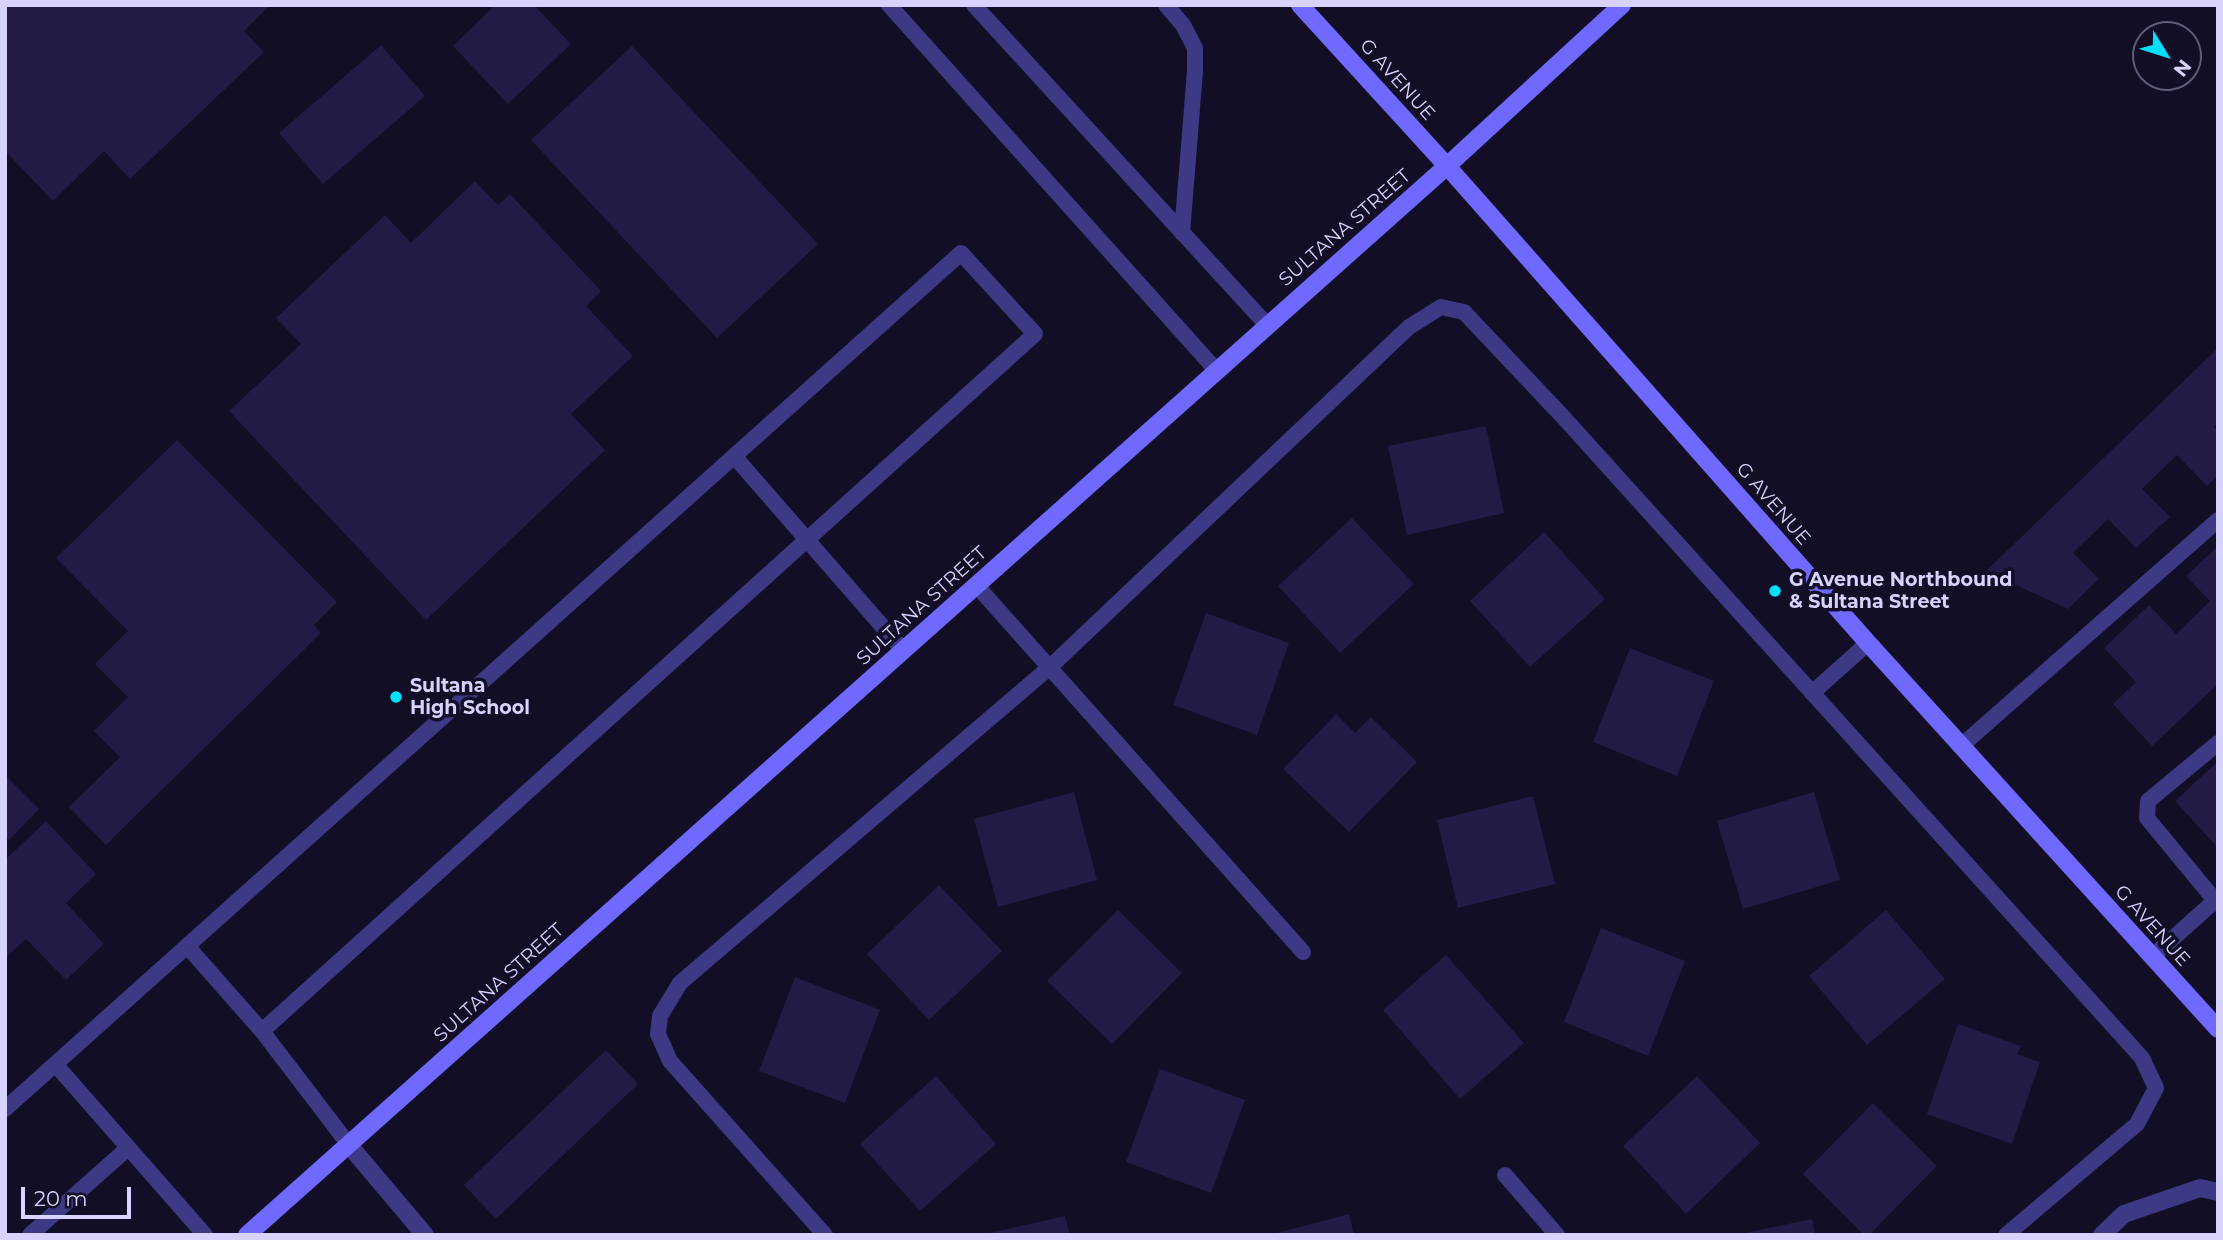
<!DOCTYPE html>
<style>
body{margin:0}
#map{position:relative;width:2223px;height:1240px;overflow:hidden;background:#120e25;font-family:Montserrat,sans-serif}
canvas{display:block}
.frame{position:absolute;inset:0;border:7px solid #d8d2ff;pointer-events:none}
.north{position:absolute;left:2132px;top:21px;width:70px;height:70px;box-sizing:border-box;background:#120e25;border:2px solid #615c7c;border-radius:50%;rotate:128deg;font-size:19px;font-weight:700;line-height:28px;text-align:center;color:#d8d2ff}
.north::after{content:'';display:block;margin:auto;width:24px;height:32px;background:#00e0fd;clip-path:polygon(50% 0,100% 100%,50% 72%,0 100%)}
.scale{position:absolute;left:21px;top:1187px;width:110px;height:32px;box-sizing:border-box;border:4px solid #d8d2ff;border-top:0;padding-left:9px;font-size:21px;line-height:24px;white-space:nowrap;color:#d8d2ff;-webkit-text-stroke:5px #120e25;paint-order:stroke}
</style>
<div id="map">
<canvas width="2223" height="1240"></canvas>
<div class="frame"></div>
<div class="north">N</div>
<div class="scale">20 m</div>
</div>
<script>
const c = document.querySelector('canvas').getContext('2d');
c.lineJoin = 'round';
function fillPath(path, color) {
  c.fillStyle = color;
  c.fill(path, 'evenodd');
}
function trace(path, color, width, dash) {
  c.strokeStyle = color;
  c.lineWidth = width;
  c.lineCap = dash ? 'butt' : 'round';
  c.setLineDash(dash || []);
  c.stroke(path);
}
function drawText(font, color, halo, rows, align = 'center') {
  c.font = font + ' Montserrat,sans-serif';
  c.lineWidth = 7;
  c.setLineDash([]);
  c.textBaseline = 'middle';
  c.strokeStyle = halo;
  c.fillStyle = color;
  for (const [text, x, y, turn = 0] of rows) {
    c.save();
    c.translate(x, y);
    c.rotate((+turn || 0) * Math.PI / 180);
    c.textAlign = isNaN(turn) ? turn : align;
    if (halo) c.strokeText(text, 0, 0);
    c.fillText(text, 0, 0);
    c.restore();
  }
}
const building = new Path2D(`
 M5 5H270L244 31 264 52 130 179 104 151 53 201 5 151Z
 M495 5H534L571 44 508 104 453 46Z
 M381 45 425 96 323 184 279 133Z
 M632 46 818 244 717 338 531 140Z
 M475 181 498 205 510 194 601 291 586 306 633 356 571 414 605 450 426 620 229 411 301 344 276 318 385 215 411 243Z
 M2218 348V423L2214 427 2218 431V475L2207 486 2177 455 2142 489 2170 517 2136 548 2108 519 2073 553 2099 579 2068 609 1986 571Z
 M1486 426 1504 513 1407 535 1388 446Z
 M177 440 337 602 314 625 321 633 106 845 69 807 120 757 94 731 128 697 95 664 128 631 56 558Z
 M1352 518 1414 584 1340 653 1278 586Z
 M1544 532 1605 599 1530 667 1470 601Z
 M2218 546V684L2152 746 2113 704 2136 682 2104 648 2149 605 2176 634 2210 601 2186 576Z
 M1206 613 1289 643 1257 735 1173 705Z
 M1630 648 1714 681 1677 776 1593 742Z
 M1336 714 1355 733 1371 717 1417 762 1349 832 1283 769Z
 M2218 761V848L2175 801Z
 M5 775 39 809 9 840 5 836Z
 M1074 792 1097 880 998 907 974 819Z
 M1814 792 1840 880 1743 909 1717 821Z
 M1533 796 1555 884 1458 908 1437 820Z
 M46 821 96 874 66 903 104 944 66 980 26 939 5 958V860Z
 M939 885 1002 951 929 1020 867 954Z
 M1118 910 1182 973 1112 1044 1047 981Z
 M1886 910 1945 979 1867 1045 1809 976Z
 M1601 928 1685 961 1648 1056 1564 1022Z
 M1446 955 1524 1043 1460 1099 1383 1010Z
 M795 977 880 1010 845 1103 759 1071Z
 M1958 1024 2021 1046 2017 1054 2040 1062 2012 1144 1927 1114Z
 M606 1050 638 1084 496 1219 464 1185Z
 M1160 1069 1245 1100 1211 1193 1126 1162Z
 M936 1076 996 1144 920 1211 860 1144Z
 M1697 1076 1760 1143 1686 1214 1623 1146Z
 M1873 1103 1937 1166 1869 1235H1864L1803 1174Z
 M1349 1214 1354 1235H1273V1234Z
 M1065 1216 1070 1235H986V1234Z
 M1812 1219 1815 1235H1740V1234Z`);
const lane = new Path2D(`
 M889 5 1216 370
 M974 5 1267 325
 M1166 5 1183 25 1195 48V71L1182 233
 M734 456 903 650
 M976 585 1303 952
 M1812 693 1868 643
 M2218 743 2148 801 2147 818 2218 904
 M1961 746 2218 520
 M187 946 262 1031 349 1145
 M2152 957 2218 898
 M55 1064 205 1235
 M5 1109 961 253 1035 334 262 1031
 M1505 1175 1557 1235
 M30 1235 128 1148
 M825 1235 670 1061 658 1034 660 1016 680 983 1050 667 1409 327 1441 307 1464 312 1565 419 2142 1058 2156 1088 2137 1124 2006 1235`);
const street = new Path2D(`
 M349 1145 425 1235
 M2102 1235 2124 1214 2200 1188 2218 1192`);
const secondary = new Path2D(`
 M1300 5 1447 166 1868 643 2218 1029
 M247 1235 1447 166 1622 5`);
const markers = [
 [1775,591,7,"#00e0fd"],
 [396,697,7,"#00e0fd"]
];
const streetNames = [
 ["G AVENUE",1397,80,48],
 ["SULTANA STREET",1345,228,-41],
 ["G AVENUE",1773,504,49],
 ["SULTANA STREET",922,606,-42],
 ["G AVENUE",2152,926,48],
 ["SULTANA STREET",499,983,-42]
];
const poiNames = [
 ["G Avenue Northbound",1789,580],
 ["& Sultana Street",1789,602],
 ["Sultana",410,686],
 ["High School",410,708]
];
fillPath(building, '#241a46');
trace(lane, '#3d3984', 16);
trace(street, '#3d3984', 18);
trace(secondary, '#6f69ff', 18);
for (const [x, y, r, color] of markers) {
  const dot = new Path2D();
  dot.arc(x, y, r, 0, 2 * Math.PI);
  c.fillStyle = color;
  c.fill(dot);
  trace(dot, '#120e25', 2.5);
}
drawText('19px', '#d8d2ff', '#120e25', streetNames);
drawText('bold 19px', '#d8d2ff', '#120e25', poiNames, 'left');
</script>
